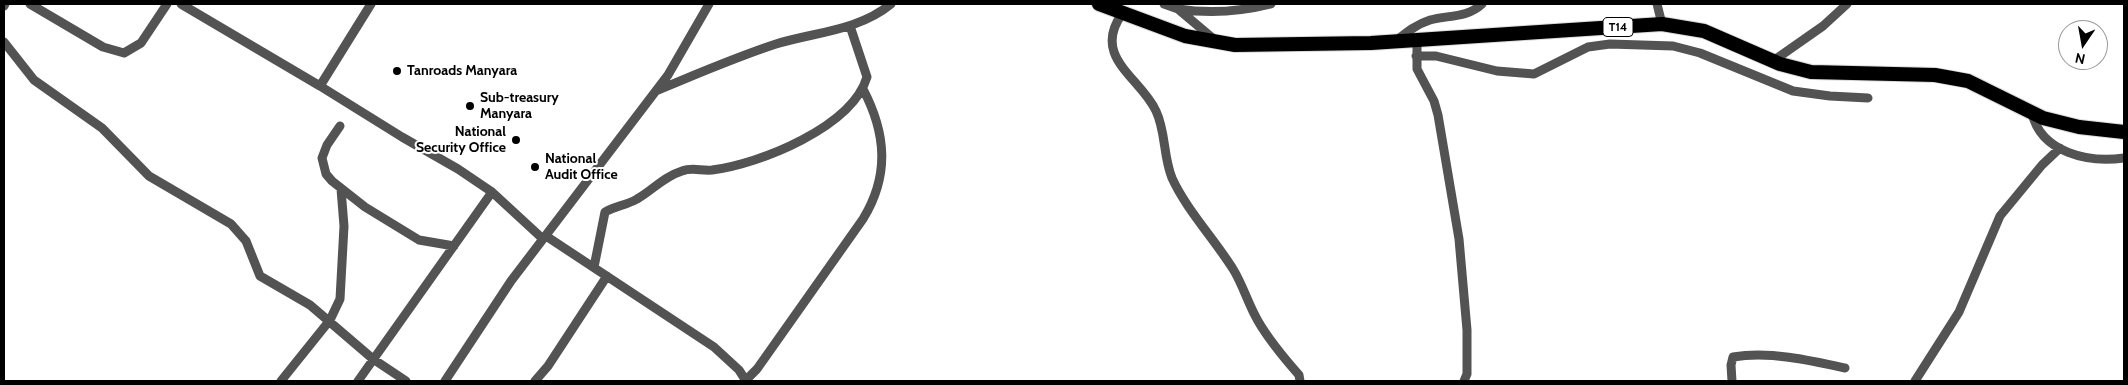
<!DOCTYPE html>
<style>
body{margin:0}
#map{position:relative;width:2128px;height:385px;overflow:hidden;background:#fff;font-family:Cabin,sans-serif}
canvas{display:block}
.frame{position:absolute;inset:0;border:5px solid #000;pointer-events:none}
.north{position:absolute;left:2058px;top:20px;width:50px;height:50px;box-sizing:border-box;background:#fff;border:1px solid #999;border-radius:50%;rotate:192deg;font-size:14px;font-weight:700;line-height:20px;text-align:center;color:#000}
.north::after{content:'';display:block;margin:auto;width:18px;height:22px;background:#000;clip-path:polygon(50% 0,100% 100%,50% 72%,0 100%)}
</style>
<div id="map">
<canvas width="2128" height="385"></canvas>
<div class="frame"></div>
<div class="north">N</div>
</div>
<script>
const c = document.querySelector('canvas').getContext('2d');
c.lineJoin = 'round';
function trace(path, color, width, dash) {
  c.strokeStyle = color;
  c.lineWidth = width;
  c.lineCap = dash ? 'butt' : 'round';
  c.setLineDash(dash || []);
  c.stroke(path);
}
function drawText(font, color, halo, rows, align = 'center') {
  c.font = font + ' Cabin,sans-serif';
  c.lineWidth = 4;
  c.setLineDash([]);
  c.textBaseline = 'middle';
  c.strokeStyle = halo;
  c.fillStyle = color;
  for (const [text, x, y, turn = 0] of rows) {
    c.save();
    c.translate(x, y);
    c.rotate((+turn || 0) * Math.PI / 180);
    c.textAlign = isNaN(turn) ? turn : align;
    if (halo) c.strokeText(text, 0, 0);
    c.fillText(text, 0, 0);
    c.restore();
  }
}
const minor = new Path2D(`
 M30 4 103 47 124 53 141 43 167 4
 M181 4 320 86 402 137 458 169 492 192 543 239
 M1164 4 1178 9 1216 41
 M1657 4 1662 24
 M4 6 5 4
 M1178 9C1210 14 1239 12 1271 4
 M1122 14C1091 57 1141 78 1156 111 1166 132 1163 156 1172 178 1186 209 1215 240 1233 269 1243 285 1248 304 1258 321 1269 340 1284 358 1299 375L1300 381
 M1417 40V69L1434 101 1438 115 1459 239 1467 330V374L1464 381
 M1396 41C1407 32 1417 24 1430 20 1449 15 1467 18 1482 4
 M4 42 34 80 102 128 149 176 231 224 246 241 260 276 310 305 373 359 406 381
 M1416 56H1436L1497 71 1534 74 1588 47 1610 44 1673 46 1700 53 1793 91 1830 96 1868 98
 M1773 61 1823 26 1847 4
 M320 86 371 4
 M658 90C697 74 736 57 776 44 815 32 858 31 891 4
 M2032 113C2041 153 2089 163 2124 158
 M340 126 327 145 322 158 326 174 332 181 365 207 419 240 454 246
 M546 236 714 347 739 370 746 381
 M594 267 605 212C615 206 627 205 637 199 653 190 663 177 682 171 692 167 701 171 712 170 760 164 852 127 867 77L850 26
 M746 380 757 369 863 219C890 175 886 133 863 89
 M281 381 330 320 340 299 344 226 341 189
 M358 381 492 192
 M445 381 511 281 668 75 709 4
 M535 381 548 366 607 276
 M1732 381 1731 365 1733 357C1769 351 1809 360 1845 368
 M1915 381 1959 312 2000 216 2042 165 2060 148`);
const trunk = new Path2D(`
 M1099 4 1185 36 1235 45 1371 43 1662 24 1704 31 1780 64 1811 72 1935 75 1968 81 2043 118 2079 127 2124 132`);
const markers = [
 [397,71,5,"#000"],
 [470,106,5,"#000"],
 [516,140,5,"#000"],
 [535,167,5,"#000"]
];
const shields = [
 [1618,27,30]
];
const shieldNames = [
 ["T14",1618,27]
];
const poiNames = [
 ["Tanroads Manyara",407,71],
 ["Sub-treasury",480,98],
 ["Manyara",480,114],
 ["National",506,132,"right"],
 ["Security Office",506,148,"right"],
 ["National",545,159],
 ["Audit Office",545,175]
];
trace(trunk, '#dbdbdb', 16);
trace(minor, '#535353', 9);
trace(trunk, '#000', 14);
for (const [x, y, r, color] of markers) {
  const dot = new Path2D();
  dot.arc(x, y, r, 0, 2 * Math.PI);
  c.fillStyle = color;
  c.fill(dot);
  trace(dot, '#fff', 2);
}
for (const [x, y, w] of shields) {
  const box = new Path2D();
  box.roundRect(x - w / 2, y - 9.5, w, 19, 4);
  c.fillStyle = '#fff';
  c.fill(box);
  trace(box, '#000', 1);
}
drawText('bold 12px', '#000', null, shieldNames);
drawText('bold 14px', '#000', '#fff', poiNames, 'left');
</script>
